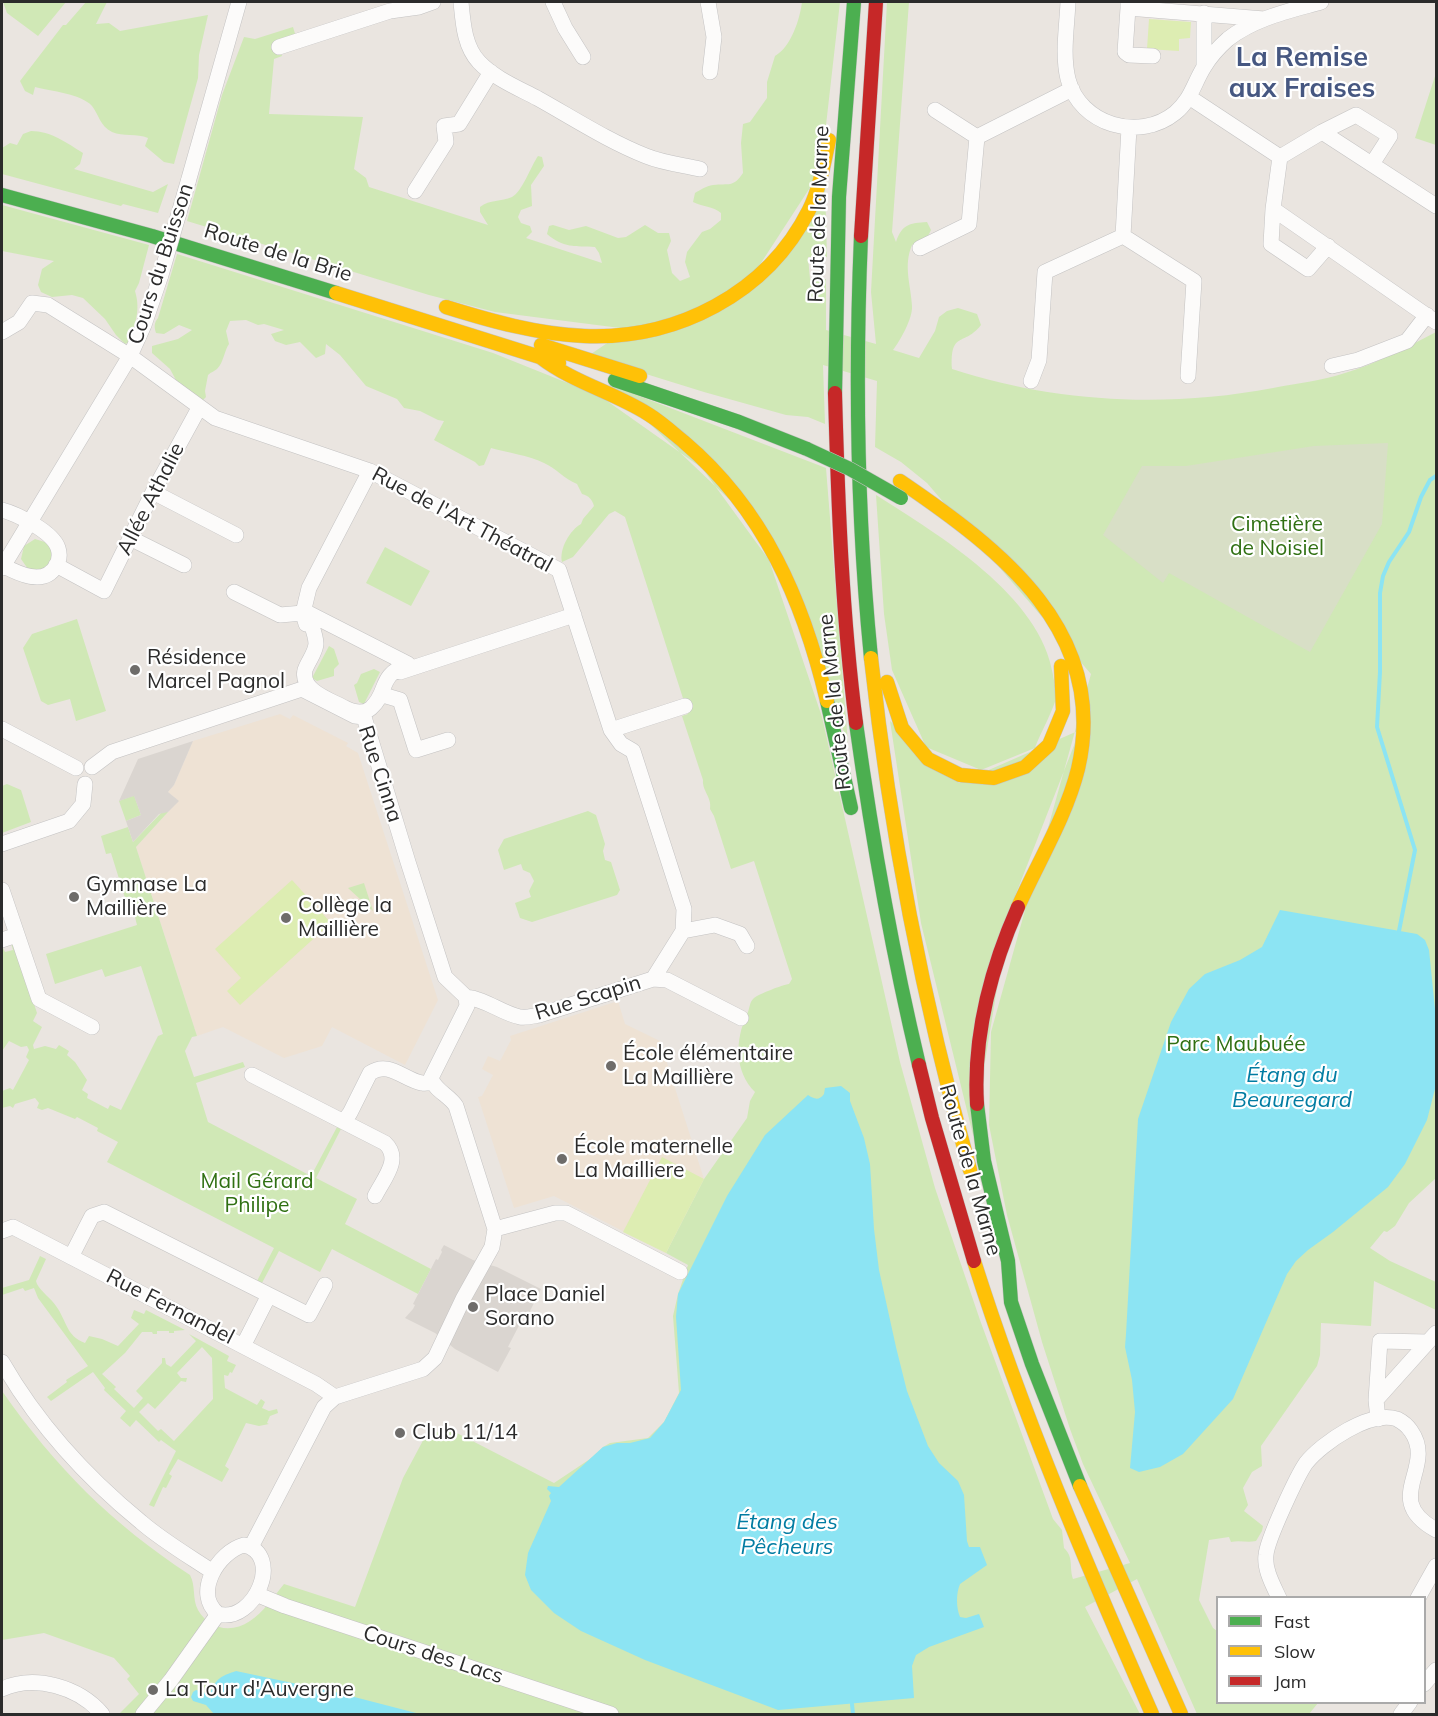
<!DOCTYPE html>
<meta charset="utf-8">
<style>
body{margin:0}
#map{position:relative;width:1438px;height:1716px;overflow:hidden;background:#eae5e0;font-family:Mulish,sans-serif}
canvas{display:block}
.frame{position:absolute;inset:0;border:3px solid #2b2b2b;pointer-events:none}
.legend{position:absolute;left:1216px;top:1596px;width:210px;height:108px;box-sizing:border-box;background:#fff;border:2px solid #aaa;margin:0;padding:8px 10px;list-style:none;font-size:18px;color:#2b2b2b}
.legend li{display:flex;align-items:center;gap:12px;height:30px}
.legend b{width:30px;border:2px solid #aaa}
</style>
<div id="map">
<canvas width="1438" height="1716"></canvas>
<div class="frame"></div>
<ul class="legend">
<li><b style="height:8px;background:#4caf50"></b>Fast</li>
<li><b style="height:8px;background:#ffc107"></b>Slow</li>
<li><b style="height:8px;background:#c62828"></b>Jam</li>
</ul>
</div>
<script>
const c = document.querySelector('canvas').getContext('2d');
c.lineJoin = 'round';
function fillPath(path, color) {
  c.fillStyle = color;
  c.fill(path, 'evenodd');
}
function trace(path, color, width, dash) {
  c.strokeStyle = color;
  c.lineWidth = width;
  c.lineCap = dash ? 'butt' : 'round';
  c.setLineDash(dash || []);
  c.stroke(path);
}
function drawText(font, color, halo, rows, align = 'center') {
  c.font = font + ' Mulish,sans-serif';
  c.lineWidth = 4.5;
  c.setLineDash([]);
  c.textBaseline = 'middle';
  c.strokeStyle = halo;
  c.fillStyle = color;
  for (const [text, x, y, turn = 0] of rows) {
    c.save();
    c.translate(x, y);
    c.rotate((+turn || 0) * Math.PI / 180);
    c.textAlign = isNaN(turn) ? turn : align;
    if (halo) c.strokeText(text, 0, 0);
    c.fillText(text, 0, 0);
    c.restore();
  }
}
const education = new Path2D(`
 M280 714 290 719 293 715 348 743 346 746 358 753 438 1000 405 1065 332 1027 322 1046 284 1058 223 1027 197 1036 136 847 178 801 168 792 174 785 193 741Z
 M618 1001 625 1024 660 1041 704 1179 666 1253 554 1196 514 1208 478 1097 482 1096 493 1075 482 1069 488 1056 500 1061 511 1040 510 1036Z`);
const green = new Path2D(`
 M3 2H66L38 36 7 13Z
 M86 2H107L96 24 109 23 120 31 208 15 199 55 198 78 174 164 164 162 145 146 148 138C137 133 123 137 112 132 100 126 99 115 92 106 82 94 50 91 35 87L33 95 25 91 20 81 63 25H66Z
 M802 2H840L825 134 813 183 735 303 825 184 827 257H808L810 279H826V330L876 344 871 292 887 2H909L892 232 896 242C902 224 910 223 927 222L931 230 927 238 912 245C903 266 911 285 912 306 913 318 900 341 893 350L919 358 935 331 939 317 947 311 958 308 977 314 981 325C964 347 950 330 952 369 1056 403 1167 408 1273 388 1297 383 1321 381 1345 373 1376 364 1407 347 1436 332V1159L1435 1162 1436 1178 1409 1203 1395 1226 1387 1232 1384 1231 1370 1248 1390 1261 1436 1282V1310L1374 1281 1371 1326 1321 1323 1320 1355 1317 1366 1261 1446 1262 1466 1252 1472 1243 1488 1248 1505 1244 1511 1263 1526 1262 1531 1256 1541C1247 1543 1240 1540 1231 1542L1229 1537 1209 1540 1199 1600 1213 1628 1217 1631 1218 1702 1318 1703 1309 1714H1197L1137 1579 1085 1607 1140 1714H119L139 1694 127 1679 130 1676 114 1658 44 1633 2 1640V1391C56 1468 111 1523 190 1575 196 1586 192 1599 198 1610 209 1629 231 1634 250 1621 263 1613 274 1596 284 1584L355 1607 403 1478 427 1433 453 1431 554 1483 590 1459 603 1447 610 1443 648 1438 664 1422 679 1393 673 1316 678 1294 688 1265 666 1253 704 1179 747 1118 750 1101 755 1092C734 1071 735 1040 747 1014 750 1009 749 1002 754 998 759 994 782 985 789 984L792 979 754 861 731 869 714 816 710 809C712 797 702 791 703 780L682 716 688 714 625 517 615 511 609 514 573 557 562 562C559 549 570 530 581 524L583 519 594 506C592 499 589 496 582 494L577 484C564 479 556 468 544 463 528 455 508 453 491 448L484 465 479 466 475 462 434 440 444 421 438 420 420 411 404 408 397 399 366 386 340 355 326 344 325 354 316 358 300 342 286 345 275 341 271 334 284 330 264 324 258 325 246 320 230 321 226 331 229 344C224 351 224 362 217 369 215 371 211 372 208 375L205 391 206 397 202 401 177 382 170 369 152 353V346L178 339 192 330 179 325 164 334 156 333C154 327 154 323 158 318L177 254 493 353 600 396 702 468 769 560 822 717 900 1062 935 1188 980 1320 1053 1519 1062 1530 1064 1548C1074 1557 1069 1567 1073 1579L1130 1563 1083 1464 1070 1429 1042 1342 1007 1215 989 1125 991 1032 1091 674 927 483 901 462 875 447 877 381 823 365 825 424 808 417 786 415 704 392 588 356 628 329 495 312 429 295 187 221 222 95 244 37 255 39 293 27 296 37 278 43 282 56 274 59 269 114 363 117 354 169 366 178 369 187 488 225 480 212V207C490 199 501 202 512 197 522 192 531 166 538 156L542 157 544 166 531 185 532 206 521 210 518 217 521 223 530 226 532 232 526 238 602 263 599 253 595 247C575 246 563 248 547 234L549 226 553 225 569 230 586 226 618 238 626 237 645 225 658 233H669L671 241 667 250 672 273 680 281 690 277 685 262 687 252 702 232 710 229 721 220V213C713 206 702 207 693 202L695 193C700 190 706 186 713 185 729 183 733 188 743 173L741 143 743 124 750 122 767 98V82L775 56C791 47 800 19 802 2Z
 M1436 73V145L1415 138Z
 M31 131C51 131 67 143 83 153L80 164 74 169 153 192 168 184 158 213 123 204 121 206 2 174V148L10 143 17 145 23 134Z
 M2 205 149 245 139 283 135 291C141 311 135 324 128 343L125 344 116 335 105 319 83 298 72 295 52 297 41 292 38 285 42 269 54 261 2 251Z
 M608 384 826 468 848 743 776 544Z
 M876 495C939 535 1041 596 1053 675 1054 682 1057 691 1056 698 1053 711 1040 734 1035 748L981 770 926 747 892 670 884 614Z
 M35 539 48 543 54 555 45 570 28 569 21 559 24 546Z
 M385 547 430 571 411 606 366 583Z
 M77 619 106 711 76 721 70 699 48 705 41 701 23 648 32 634Z
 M329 646 334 649 339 664 334 669V676L317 681 312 678Z
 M374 669 380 672 364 704 359 702 354 685 357 683 361 674Z
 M890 721 959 783 1080 730 1010 909 973 1135 921 923Z
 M7 784 21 790 31 822 2 833V786Z
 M134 795 141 815 126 821 119 801Z
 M588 811 596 815 605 844 603 851 605 860 611 862 620 890 617 895 532 922 520 918 515 903 531 897 529 891 534 881 530 873 523 870 521 864 504 870 498 850 504 839Z
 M162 812H168L136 847 197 1036 192 1037 185 1051 194 1077 243 1062 245 1067 196 1083 208 1122 311 1176 337 1127 341 1129 316 1178 357 1199 345 1224 431 1269 418 1294 332 1249 320 1272 279 1251 262 1283 257 1281 274 1248 107 1162 118 1142 97 1131 98 1128 77 1117 75 1119 48 1108 42 1110 37 1108 39 1103 35 1098 15 1104 13 1108 10 1106 2 1108V1091L10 1088 13 1090 29 1060 26 1057 29 1050 27 1046 21 1047 9 1041 2 1051V946L5 952 13 950 11 943 15 946 37 1013 33 1021 42 1027 33 1045 34 1049 45 1046 56 1049 59 1045 69 1051 67 1055 75 1062 87 1080 82 1090 88 1094 87 1098 108 1109 110 1105 121 1110 158 1036 163 1034 141 966 105 977 102 969 55 984 46 954 137 925 134 913 130 914 111 853 106 854 101 836 128 827 133 842Z
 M364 883 373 911 348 888Z
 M40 1256 46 1259 36 1281 37 1284C42 1293 51 1298 56 1306 67 1321 66 1336 85 1343L89 1336 102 1339 118 1346 139 1324 131 1318 134 1310 144 1314 146 1310 185 1330 174 1331V1333H169V1331H157V1334H153L152 1332H142L125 1353 102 1374 116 1387 114 1389 134 1408 143 1398 136 1391 162 1363V1358H165L166 1364 171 1367 196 1341 189 1334 229 1356 227 1361 236 1365 232 1373 230 1372 228 1376 224 1375 225 1388 257 1405 261 1399 265 1402 262 1408 269 1411 277 1409 278 1413 270 1416 267 1423 269 1424 259 1426 246 1423 225 1466 229 1469 222 1482 178 1459 169 1474 172 1476 166 1488 163 1487 154 1507 149 1505 176 1451 161 1440 159 1442 136 1420 130 1427 120 1418 126 1411 104 1390 105 1388 93 1372 51 1401 47 1397 67 1382 66 1380 88 1366 38 1298 34 1288 25 1291 23 1288 2 1295V1288L29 1280ZM202 1347 212 1358 213 1399 174 1441 161 1429 158 1431 139 1412 148 1403 155 1409 181 1381 186 1382 187 1378H181L177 1373Z`);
const cemetery = new Path2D(`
 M1388 443 1382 524 1310 652 1169 573 1163 583 1103 535 1142 466H1186L1314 446Z`);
const pitch = new Path2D(`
 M1149 19 1191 22 1190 38 1179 39V51L1147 49Z
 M292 880 331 923 240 1005 227 991 241 978 215 949Z
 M662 1157 704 1179 666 1253 623 1232Z`);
const plaza = new Path2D(`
 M193 741 174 785 168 792 179 801 168 812 159 814 133 842 126 821 141 815 134 796 119 801 138 759Z
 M444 1245 473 1260 497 1267 541 1289 529 1313 526 1312 511 1341 508 1347 511 1348 498 1372 455 1349 435 1333 405 1318 413 1309 415 1305 413 1304 436 1259 438 1260 442 1252 441 1250Z`);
const water = new Path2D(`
 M1280 910 1417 934 1425 940 1429 950 1436 1019V1085L1427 1120 1405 1164 1388 1187 1333 1232 1308 1250 1296 1261 1287 1274 1233 1399 1183 1454 1160 1467 1139 1472 1130 1468 1135 1412 1132 1380 1125 1347 1126 1334 1138 1119 1171 1022 1189 989 1205 974 1240 960 1262 947Z
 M841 1086 850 1093V1101L864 1138 870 1164 874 1229 879 1270 896 1347 907 1391 928 1446 939 1463 958 1481 964 1495 967 1541 969 1547H980L987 1565 960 1584C956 1593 956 1608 960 1617L966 1618 979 1614 984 1627 929 1647 916 1655 912 1666 914 1698 778 1710 645 1660 581 1631 554 1613 531 1590 525 1575 528 1553 551 1501 549 1496 551 1493 547 1489 548 1486 559 1487 603 1447 617 1443H630L650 1438 664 1422 681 1390 676 1317 678 1294 727 1196 765 1135 808 1095C814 1099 819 1101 824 1094L825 1088Z
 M236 1671 335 1692 420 1714H214L206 1705 193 1701 191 1697 193 1692 196 1690 210 1694C215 1679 221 1676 236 1671Z`);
const stream = new Path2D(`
 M1399 931 1415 850 1377 727 1380 672V593L1383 576 1389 562 1409 532 1421 497 1430 480 1436 476
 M852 1704 853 1714`);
const street = new Path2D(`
 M461 2C463 22 464 46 479 62 494 78 518 88 537 98 573 118 608 141 646 156 663 163 683 165 700 169
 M553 2 565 28 583 57
 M708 2 714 37 710 72
 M1068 2C1067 27 1062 54 1068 79 1080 125 1139 142 1175 113 1191 100 1194 83 1204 67 1210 57 1219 47 1228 39 1255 18 1289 11 1321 2
 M1128 2V8L1264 19
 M1128 8 1125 52 1129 55 1153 56
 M1204 13V66
 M279 47 390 11 419 7 433 2
 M1189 97 1280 157 1322 132 1436 206
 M935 110 977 137
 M1129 128 1123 236 1194 281 1188 376
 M1322 132 1356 115 1390 136 1372 164
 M1280 157 1273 209 1436 322
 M188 182 239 2
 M415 191 446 142 444 126 459 124 491 72
 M1273 209 1271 244 1308 269 1328 246
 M920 248 969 224 977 137 1072 89
 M2 332 19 322 32 303 48 305 130 356 215 418 370 471 559 570 611 730 621 744 633 751 684 909 683 931 653 979
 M1332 366 1358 360 1407 341 1427 315
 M1031 381 1039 360 1045 272 1123 236
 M153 492 236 535
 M2 510C17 514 53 532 58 548 60 554 59 561 56 566 44 587 17 573 2 565
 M130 538 184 565
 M56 565 104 591 153 492 199 408
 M2 568 130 356 144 325 161 275
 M234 592 280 615 303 613
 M308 613 408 664C377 676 389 692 371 708 363 715 353 712 345 708 331 700 300 691 305 670 308 661 315 654 316 644 316 634 310 623 308 613Z
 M306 624 303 613 309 588 370 471
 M400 672 574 615
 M383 695 400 700 416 750 448 740
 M2 729 76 768
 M611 730 685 706
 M92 767 112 752 302 689 355 716 364 717 408 862 445 977 466 997
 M2 844 69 821 83 804 85 784
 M2 890 39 999 92 1027
 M683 931 715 925 740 934 747 946
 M2 940 17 935
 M466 997C486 999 501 1013 520 1017 526 1018 533 1016 539 1015L653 979 667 980 741 1018
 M252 1075 385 1143C402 1159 384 1178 375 1196
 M344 1121 350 1113 370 1073C389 1060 404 1080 422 1083 426 1084 429 1083 432 1082
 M495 1229 555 1213H566L680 1272
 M2 1231 13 1227 50 1246 316 1384 335 1397
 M71 1257 92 1216 104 1212 269 1295 243 1346
 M269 1295 309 1315 325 1285
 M2 1362C37 1423 86 1477 141 1522 163 1541 189 1556 213 1572
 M1376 1400 1380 1341 1427 1342
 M1378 1419 1376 1400 1436 1333
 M244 1545C284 1554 255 1624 218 1614 193 1593 218 1552 244 1545Z
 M251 1547 324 1407 335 1397 423 1369 435 1358 463 1299 492 1247 495 1229 456 1106C449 1095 435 1091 431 1078L467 1006 466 997
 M256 1594 285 1606 611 1714
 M1279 1598C1273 1585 1264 1569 1266 1555 1267 1540 1297 1476 1306 1463 1322 1443 1370 1410 1397 1419 1403 1422 1407 1425 1411 1431 1437 1468 1380 1499 1436 1530
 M1418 1598 1436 1566
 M1424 1684 1436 1670
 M2 1689C35 1674 79 1687 102 1714
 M143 1714 171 1680 218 1614
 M1401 1714 1410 1702`);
const fast = new Path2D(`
 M2 195 152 236 336 293
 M861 236C855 377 857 518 871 658
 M615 380 739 422 807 449
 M835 393 839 197 854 2
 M827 701 851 808
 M856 723C872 838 892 952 919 1065
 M977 1104 984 1161 1008 1261 1011 1302 1032 1364 1080 1486`);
const slow = new Path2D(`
 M336 293 559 363
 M446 307C491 321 537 334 584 336 676 340 767 294 809 210 820 188 824 163 829 140
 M541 345 640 376
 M540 357C574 383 613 392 648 414 661 422 673 433 684 442 764 510 803 600 827 701
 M900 481C1000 549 1110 632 1078 769 1066 817 1038 862 1018 907
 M871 658C890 832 923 1002 970 1170
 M887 682 902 728 928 759 960 775 994 778 1025 767 1049 745 1063 711 1061 666
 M974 1261C1023 1416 1087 1565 1152 1714
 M1080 1486 1181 1714`);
const jam = new Path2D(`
 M861 236 876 2
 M835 393C838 503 842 614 856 723
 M919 1065 932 1118 974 1261
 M977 1104C973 1037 991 968 1018 907`);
const streetBridge = new Path2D(`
 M161 275 188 182`);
const fastBridge = new Path2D(`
 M807 449 850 469 901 498`);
const markers = [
 [135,670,6,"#6e6c6a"],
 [74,897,6,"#6e6c6a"],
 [286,918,6,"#6e6c6a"],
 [611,1066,6,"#6e6c6a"],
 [562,1159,6,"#6e6c6a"],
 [473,1307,6,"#6e6c6a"],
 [400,1433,6,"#6e6c6a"],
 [153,1690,6,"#6e6c6a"]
];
const streetNames = [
 ["Route de la Marne",819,214,-88],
 ["Route de la Brie",278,253,17],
 ["Cours du Buisson",161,264,-72],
 ["Allée Athalie",151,499,-63],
 ["Rue de l'Art Théatral",462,520,28],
 ["Route de la Marne",835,702,-96],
 ["Rue Cinna",380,774,72],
 ["Rue Scapin",588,998,-17],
 ["Route de la Marne",970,1170,74],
 ["Rue Fernandel",170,1307,27],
 ["Cours des Lacs",433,1655,18]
];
const parkNames = [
 ["Cimetière",1277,525],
 ["de Noisiel",1277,549],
 ["Parc Maubuée",1236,1045],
 ["Mail Gérard",257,1182],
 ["Philipe",257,1206]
];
const poiNames = [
 ["Résidence",147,658],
 ["Marcel Pagnol",147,682],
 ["Gymnase La",86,885],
 ["Maillière",86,909],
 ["Collège la",298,906],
 ["Maillière",298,930],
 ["École élémentaire",623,1054],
 ["La Maillière",623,1078],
 ["École maternelle",574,1147],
 ["La Mailliere",574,1171],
 ["Place Daniel",485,1295],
 ["Sorano",485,1319],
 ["Club 11/14",412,1433],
 ["La Tour d'Auvergne",165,1690]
];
const waterNames = [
 ["Étang du",1292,1075],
 ["Beauregard",1292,1100],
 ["Étang des",787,1522],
 ["Pêcheurs",787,1547]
];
const districtNames = [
 ["La Remise",1302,58],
 ["aux Fraises",1302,89]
];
fillPath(education, '#eee2d4');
fillPath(green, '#d0e8b6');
fillPath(cemetery, '#d8dfc6');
fillPath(pitch, '#ddedb2');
fillPath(plaza, '#dad5d0');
fillPath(water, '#8ce4f3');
trace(stream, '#8ce4f3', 4);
trace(street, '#c3c2c2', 16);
trace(fast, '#c5c3c1', 15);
trace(slow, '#c5c3c1', 15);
trace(jam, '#c5c3c1', 15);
trace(street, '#fcfbfa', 15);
trace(fast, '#4caf50', 14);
trace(slow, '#ffc107', 14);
trace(jam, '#c62828', 14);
trace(streetBridge, '#c3c2c2', 16, []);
trace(fastBridge, '#c5c3c1', 15, []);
trace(streetBridge, '#fcfbfa', 15);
trace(fastBridge, '#4caf50', 14);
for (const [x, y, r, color] of markers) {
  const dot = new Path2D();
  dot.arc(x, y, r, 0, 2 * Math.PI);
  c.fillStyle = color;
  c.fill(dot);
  trace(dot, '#fff', 2);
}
drawText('21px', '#2b2b2b', '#fff', streetNames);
drawText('21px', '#307013', '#fff', parkNames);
drawText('21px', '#2b2b2b', '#fff', poiNames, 'left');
drawText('italic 22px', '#017ca2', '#fff', waterNames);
drawText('bold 27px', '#465781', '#fff', districtNames);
</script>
